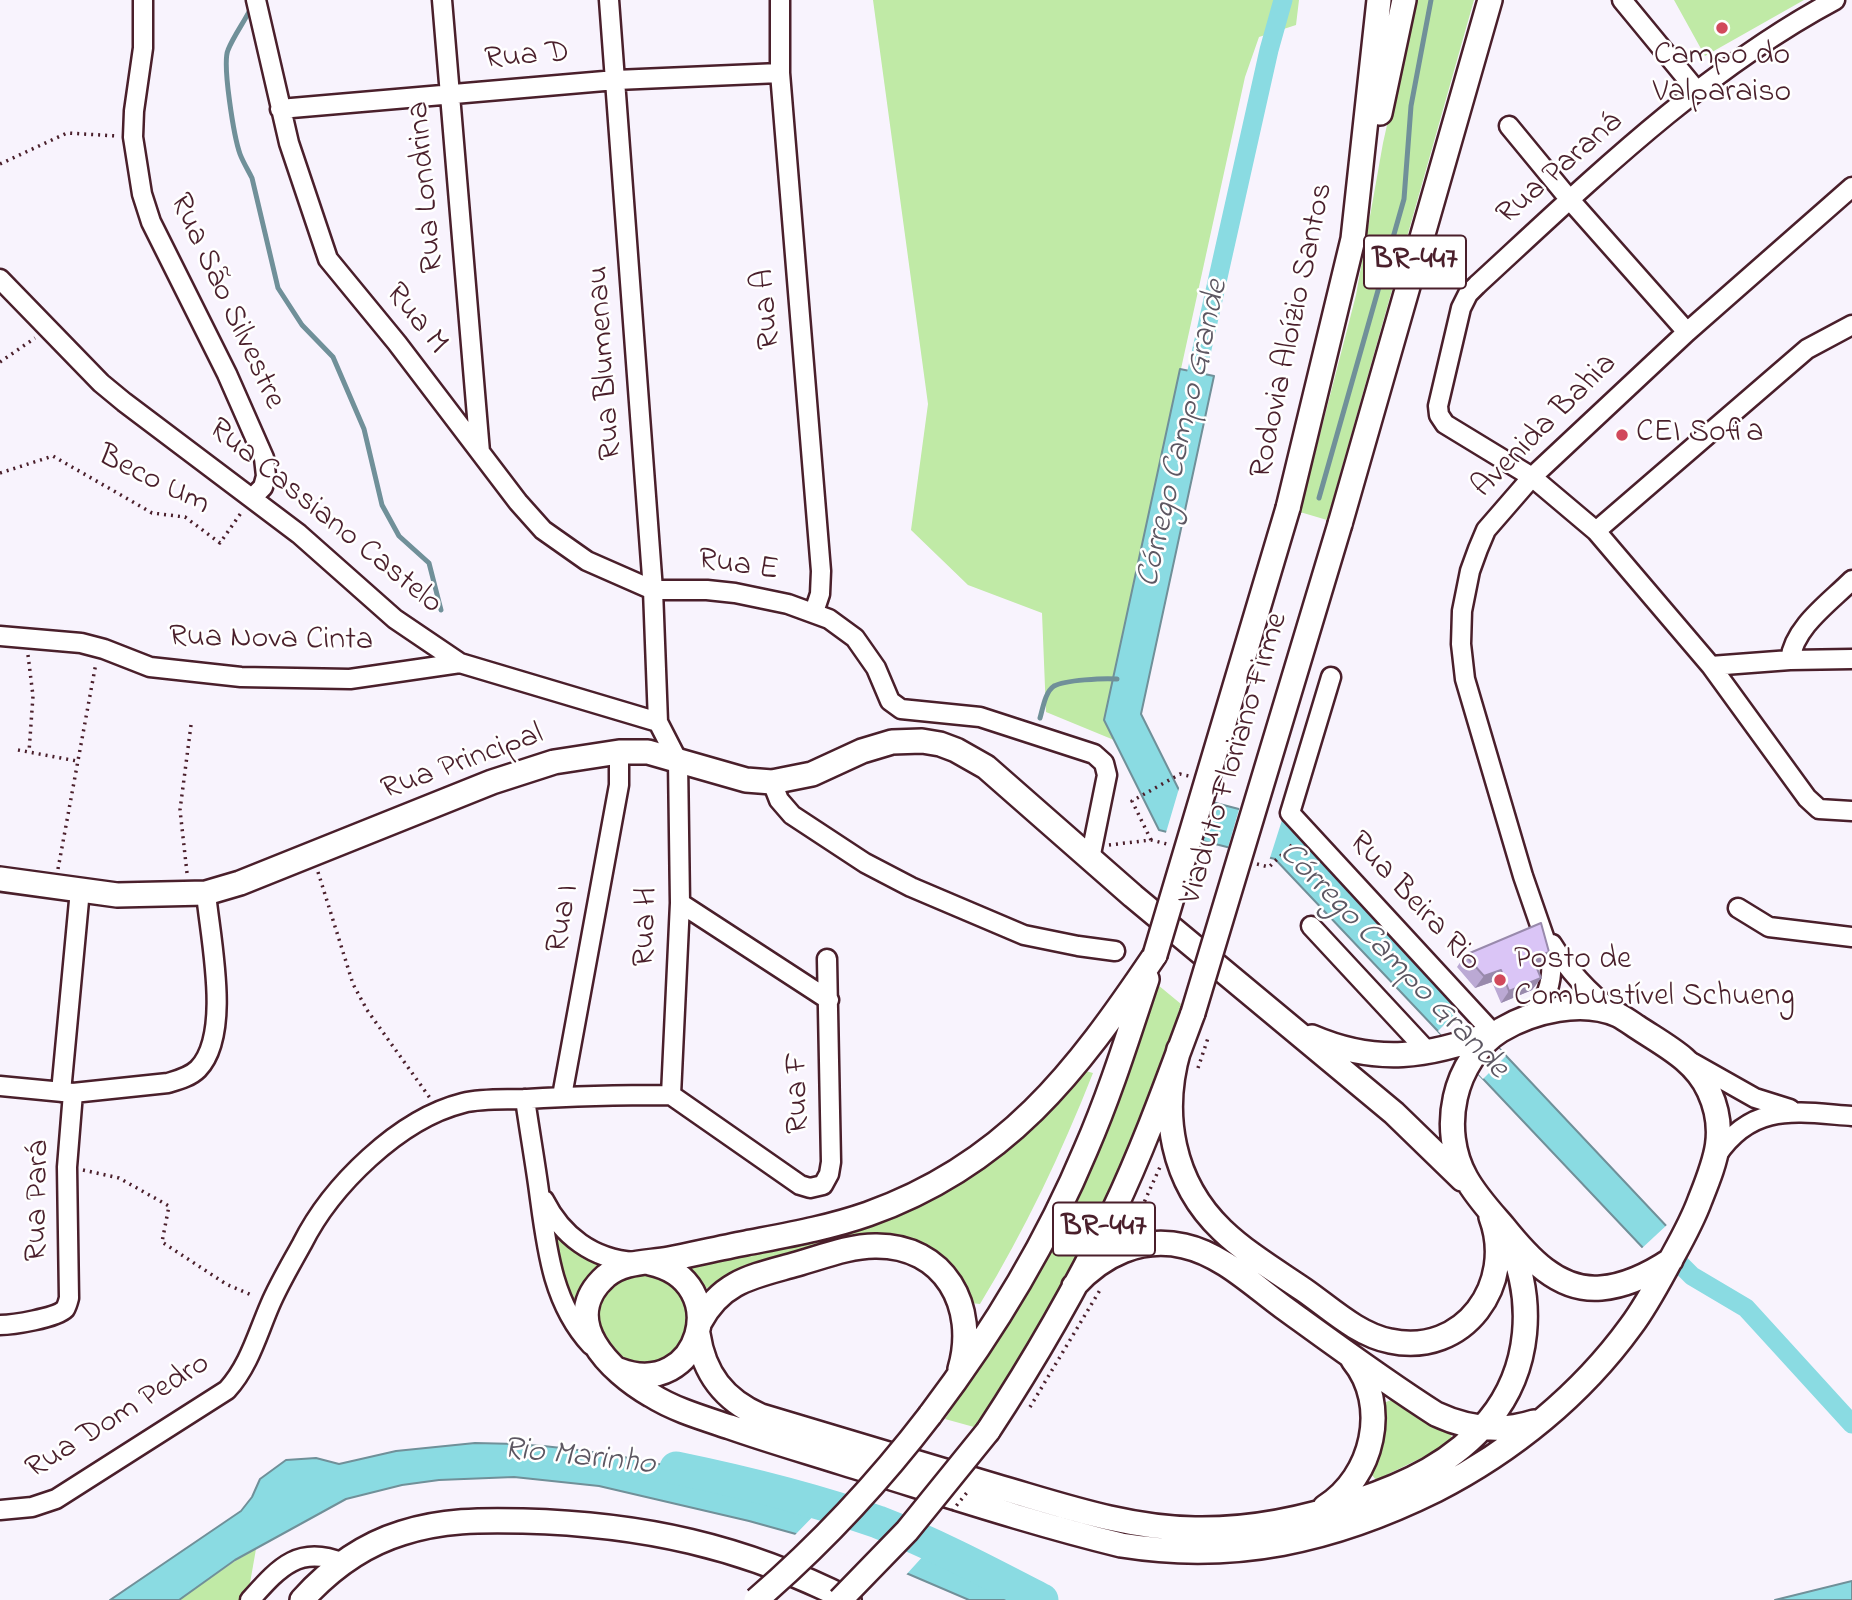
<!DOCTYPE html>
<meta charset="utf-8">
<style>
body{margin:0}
canvas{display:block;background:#f8f3fd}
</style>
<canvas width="1852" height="1600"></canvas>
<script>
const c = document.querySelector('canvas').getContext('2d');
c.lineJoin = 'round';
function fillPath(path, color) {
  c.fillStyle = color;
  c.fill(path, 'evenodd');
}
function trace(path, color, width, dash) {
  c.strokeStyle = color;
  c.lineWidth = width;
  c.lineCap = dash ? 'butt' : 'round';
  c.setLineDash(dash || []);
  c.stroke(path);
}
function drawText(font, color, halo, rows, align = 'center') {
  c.font = font + ' "Indie Flower",sans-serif';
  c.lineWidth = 5;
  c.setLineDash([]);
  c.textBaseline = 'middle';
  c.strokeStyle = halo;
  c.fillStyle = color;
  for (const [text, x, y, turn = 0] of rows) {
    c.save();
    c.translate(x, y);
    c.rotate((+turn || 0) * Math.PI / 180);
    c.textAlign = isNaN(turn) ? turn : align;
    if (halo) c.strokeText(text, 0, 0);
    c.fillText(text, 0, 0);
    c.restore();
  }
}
const green = new Path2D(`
 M873 0H1299L1296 25 1259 37 1245 77 1104 720 1114 740 1046 712 1042 613 968 585 911 530 928 404Z
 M1415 0H1474L1327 520 1300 512 1356 295 1383 143Z
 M1674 0H1804L1705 56Z
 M1158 985 1181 1004C1136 1156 1067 1298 974 1427L945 1419 997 1340 1041 1267 1140 1036Z
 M1082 1070 1093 1073C1061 1154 1025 1230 980 1304L971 1303 960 1278 942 1258 932 1250 910 1240 883 1235H869L704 1289 686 1267 838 1233 1017 1138 1062 1097Z
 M564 1237 603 1263 588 1281 579 1300 570 1302 551 1243Z
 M649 1271 683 1292 691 1321 673 1357 644 1367 615 1357 596 1321 599 1301 619 1277Z
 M1393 1399 1451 1432 1452 1443 1376 1480 1372 1475 1384 1444V1403Z
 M256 1549 247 1600H179L235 1561Z`);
const water = new Path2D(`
 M1180 369 1214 376 1141 714 1181 794 1285 821 1703 1265 1680 1287 1275 859 1159 830 1104 720Z
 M475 1443C564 1443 645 1459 731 1481 793 1496 854 1514 913 1538 959 1557 1003 1580 1049 1600H969L899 1570 803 1536 749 1521 599 1486 514 1477 439 1480 402 1485 346 1499 235 1560 179 1600H110L241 1511 252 1497 260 1479 286 1460 316 1458 339 1464 396 1451Z
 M1852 1581V1600H1775Z`);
const pier = new Path2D(`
 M1180 785 1183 792 1214 799 1201 844 1165 836Z
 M1240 806 1283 817 1269 861 1227 851Z
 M1461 1008 1506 1056 1483 1079 1438 1031Z
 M1669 1223 1707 1265 1681 1290H1678L1640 1250Z
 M826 1503 869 1518 935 1543 905 1576 793 1537Z`);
const stream = new Path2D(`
 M252 6C245 21 234 35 228 50 222 64 234 137 240 154 243 162 248 170 252 178L278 288 302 325 333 357 364 429 382 505 399 536 429 563 441 610
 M1319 498 1404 199 1411 106 1431 0
 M1040 718C1043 708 1045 692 1054 686 1065 680 1104 678 1117 679`);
const canal = new Path2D(`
 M1191 398 1269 50 1283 0
 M1674 1258 1692 1276 1746 1308 1852 1424`);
const river = new Path2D(`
 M676 1468C744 1482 813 1499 878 1522 935 1544 988 1572 1042 1600`);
const path = new Path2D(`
 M0 164 67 133 117 136
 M0 362 35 338
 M0 473 53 456 152 513 185 517 220 543 241 513
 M28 655 33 696 29 752
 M18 750 77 761
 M1151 840 1132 801 1180 774 1189 776
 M1109 845 1151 840 1167 844
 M1257 864 1269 867 1295 842
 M58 869 96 663
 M318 872 353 984 367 1010 430 1098
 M187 873 180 810 191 725
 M1198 1068 1209 1035
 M83 1170 119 1178 169 1206 162 1242 226 1284 254 1296
 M1133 1227 1160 1167
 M1030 1407 1100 1290`);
const minor = new Path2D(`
 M143 0V48L134 111 133 137 142 194 151 222 227 374 264 458 266 476 263 487 253 497
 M256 0 289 143 328 259 397 343 518 502 543 530 587 561 653 590H707L735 593 788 604 829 619 855 638 876 668 890 701 901 709 980 717 1094 754 1104 763 1107 775 1090 859
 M442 0 480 452
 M609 0 653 590 658 722 678 761 680 903 671 1095
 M780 0V73L821 571 820 594 814 612
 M1622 0 1697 91
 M1835 0C1702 71 1588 183 1477 285L1468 294 1461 308 1438 406 1439 415 1445 424 1532 477 1596 531 1711 666 1790 660 1852 659
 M280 109 616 80 780 73
 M1509 126 1570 200 1687 332
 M0 279 101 383 124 402 299 534 395 619 460 663 658 722
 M1596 531 1807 349 1852 325
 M0 636 81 643 104 649 150 667 241 677 350 679 460 663
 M1790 660C1794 627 1829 603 1852 580
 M1711 666 1807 798 1819 809 1852 811
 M1331 677 1290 813 1493 1033
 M772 782 779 800 792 815 865 863 911 887 1024 935 1078 946 1115 951
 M680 903 829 1000
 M1738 908 1769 927 1852 937
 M1311 926 1429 1053
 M1552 944C1568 970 1588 992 1613 1011
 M1529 1018C1547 1001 1553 982 1551 957L1523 876 1465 679 1461 644 1462 611 1470 571 1478 549 1486 530 1532 477 1687 332 1852 187
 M1693 1063 1755 1098 1790 1109
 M0 1086 73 1093 168 1083C178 1080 190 1077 198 1069 232 1034 210 938 206 893
 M61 1092 80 890
 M671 1095 800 1185 810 1188 823 1185 829 1174 831 1162 827 959
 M562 1096 619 785V752
 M525 1099C529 1127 534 1156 538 1184 546 1241 550 1301 591 1345
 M1717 1155C1753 1102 1796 1112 1852 1116
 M544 1200C562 1236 593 1259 634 1262
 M0 1325C13 1325 56 1318 65 1309 67 1306 68 1302 69 1298L67 1167 73 1093
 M0 1510 32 1507 56 1499 227 1390C249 1366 257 1335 270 1305 279 1284 291 1264 302 1244 331 1186 399 1119 463 1103 484 1098 505 1100 527 1099 575 1096 623 1095 671 1095
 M250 1600C278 1569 298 1544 343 1563`);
const major = new Path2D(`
 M1380 113 1404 0
 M1288 508 1353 239 1379 0
 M1340 524 1490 0
 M0 879 117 895 206 893 240 883 492 782 554 762 619 752H648L746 780 772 782 812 774 862 751 892 742 922 741 940 744 956 750 986 767 1133 896 1394 1113 1462 1179
 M1155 955C1076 1072 1006 1165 868 1214 828 1228 787 1235 746 1243 720 1248 694 1254 669 1259 647 1263 624 1261 606 1276 556 1320 611 1372 651 1395 675 1410 703 1418 730 1427 767 1440 805 1451 843 1463 935 1491 1027 1522 1121 1545 1234 1563 1333 1541 1436 1490 1512 1451 1581 1395 1631 1326 1646 1306 1658 1283 1670 1261 1681 1241 1692 1222 1700 1200 1715 1162 1728 1132 1709 1091 1695 1060 1664 1045 1637 1027 1631 1023 1624 1018 1618 1015 1582 999 1533 1011 1501 1030 1453 1060 1439 1130 1466 1178 1476 1196 1490 1211 1503 1226 1527 1256 1558 1292 1601 1288 1626 1286 1650 1274 1671 1260
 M1312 1037C1377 1065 1429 1057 1492 1033
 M1179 1049C1160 1114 1172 1182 1222 1230 1246 1253 1276 1271 1304 1290 1330 1308 1358 1335 1390 1341 1464 1357 1516 1284 1491 1217
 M1074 1286C1102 1255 1141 1236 1184 1246 1221 1254 1253 1285 1283 1307 1334 1344 1384 1381 1436 1414 1468 1429 1500 1433 1534 1422
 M700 1322C722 1280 755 1276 797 1264 822 1257 849 1246 875 1246 945 1245 978 1307 960 1369
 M698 1334C704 1374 724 1400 761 1416 839 1439 917 1463 995 1486 1061 1505 1126 1528 1195 1529 1251 1530 1304 1519 1356 1501 1407 1484 1454 1462 1489 1420 1531 1369 1535 1300 1509 1241
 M619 1370C700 1401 735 1281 650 1263
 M930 1415C992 1333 1046 1245 1086 1149 1110 1094 1128 1036 1147 979
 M988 1431C1034 1361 1076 1288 1113 1212 1144 1147 1168 1080 1193 1013
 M1325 1507C1373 1477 1390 1405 1353 1360
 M302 1600C329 1570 363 1545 402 1533 442 1520 481 1520 523 1521 641 1524 743 1546 849 1600`);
const pathBridge = new Path2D(`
 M952 1511 969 1490`);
const majorBridge = new Path2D(`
 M1155 955 1288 508
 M1193 1013 1340 524
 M756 1600C821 1544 878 1483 930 1415
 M840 1600 907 1531 988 1431`);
const wall = new Path2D(`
 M1465 955 1541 964 1536 966 1541 978 1532 990 1501 1003 1492 982 1475 988 1457 967Z`);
const shadedWall = new Path2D(`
 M1549 952 1541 964 1524 971 1533 959Z
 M1501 970 1492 982 1475 988 1484 976Z
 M1541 978 1532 990 1501 1003 1509 991Z`);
const building = new Path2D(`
 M1541 923 1549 952 1533 959 1541 978 1509 991 1501 970 1484 976 1465 955Z`);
const markers = [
 [1722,28,7,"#d1495b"],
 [1622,435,7,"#d1495b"],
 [1500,980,7,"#d1495b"]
];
const shields = [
 [1415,262,102],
 [1104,1229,102]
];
const shieldNames = [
 ["BR-447",1415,262],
 ["BR-447",1104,1229]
];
const streetNames = [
 ["Rua D",527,58,-5],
 ["Rua Paraná",1561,170,-41],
 ["Rua Londrina",428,187,-95],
 ["Rua São Silvestre",225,302,65],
 ["Rua A",769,309,-95],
 ["Rua M",415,320,51],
 ["Rodovia Aloízio Santos",1294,331,-78],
 ["Rua Blumenau",607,363,-94],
 ["Avenida Bahia",1546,427,-45],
 ["Beco Um",153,482,26],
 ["Rua Cassiano Castelo",324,518,39],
 ["Rua E",738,567,8],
 ["Rua Nova Cinta",271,641,1],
 ["Viaduto Floriano Firme",1236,759,-73],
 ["Rua Principal",463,764,-20],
 ["Rua Beira Rio",1413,903,47],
 ["Rua I",565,919,-80],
 ["Rua H",648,927,-88],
 ["Rua F",800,1093,-91],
 ["Rua Pará",40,1201,-89],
 ["Rua Dom Pedro",119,1418,-32]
];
const poiNames = [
 ["Campo do",1722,58,"center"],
 ["Valparaiso",1722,95,"center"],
 ["CEI Sofia",1636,435],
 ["Posto de",1514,962],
 ["Combustível Schueng",1514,999]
];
const waterNames = [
 ["Córrego Campo Grande",1185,434,-77],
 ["Córrego Campo Grande",1392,962,46],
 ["Rio Marinho",579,1459,6]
];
fillPath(green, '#c0eaa6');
fillPath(water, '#8adbe2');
trace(water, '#709099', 2);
fillPath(pier, '#f8f3fd');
trace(stream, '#709099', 5);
trace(canal, '#8adbe2', 19);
trace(river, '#8adbe2', 33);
trace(minor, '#4a1f2b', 23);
trace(major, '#4a1f2b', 28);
trace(path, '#4a1f2b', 3.5, [2, 5]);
trace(minor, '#fff', 18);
trace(major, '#fff', 23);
trace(majorBridge, '#4a1f2b', 28, []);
trace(pathBridge, '#4a1f2b', 3.5, [2, 5]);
trace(majorBridge, '#fff', 23);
fillPath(wall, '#bba9d4');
fillPath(shadedWall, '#998aac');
fillPath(building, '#dac5f6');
trace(building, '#998aac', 2);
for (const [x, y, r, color] of markers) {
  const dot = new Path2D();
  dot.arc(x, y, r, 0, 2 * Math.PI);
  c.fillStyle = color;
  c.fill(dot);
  trace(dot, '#fff', 2.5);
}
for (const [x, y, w] of shields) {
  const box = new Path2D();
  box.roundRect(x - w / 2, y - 26.5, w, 53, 5);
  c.fillStyle = '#fff';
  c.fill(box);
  trace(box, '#4a1f2b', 2);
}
drawText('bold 30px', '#4a1f2b', null, shieldNames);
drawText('32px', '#4a1f2b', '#fff', streetNames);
drawText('32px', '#4a1f2b', '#fff', poiNames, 'left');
drawText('italic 33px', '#5d5762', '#fff', waterNames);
</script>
